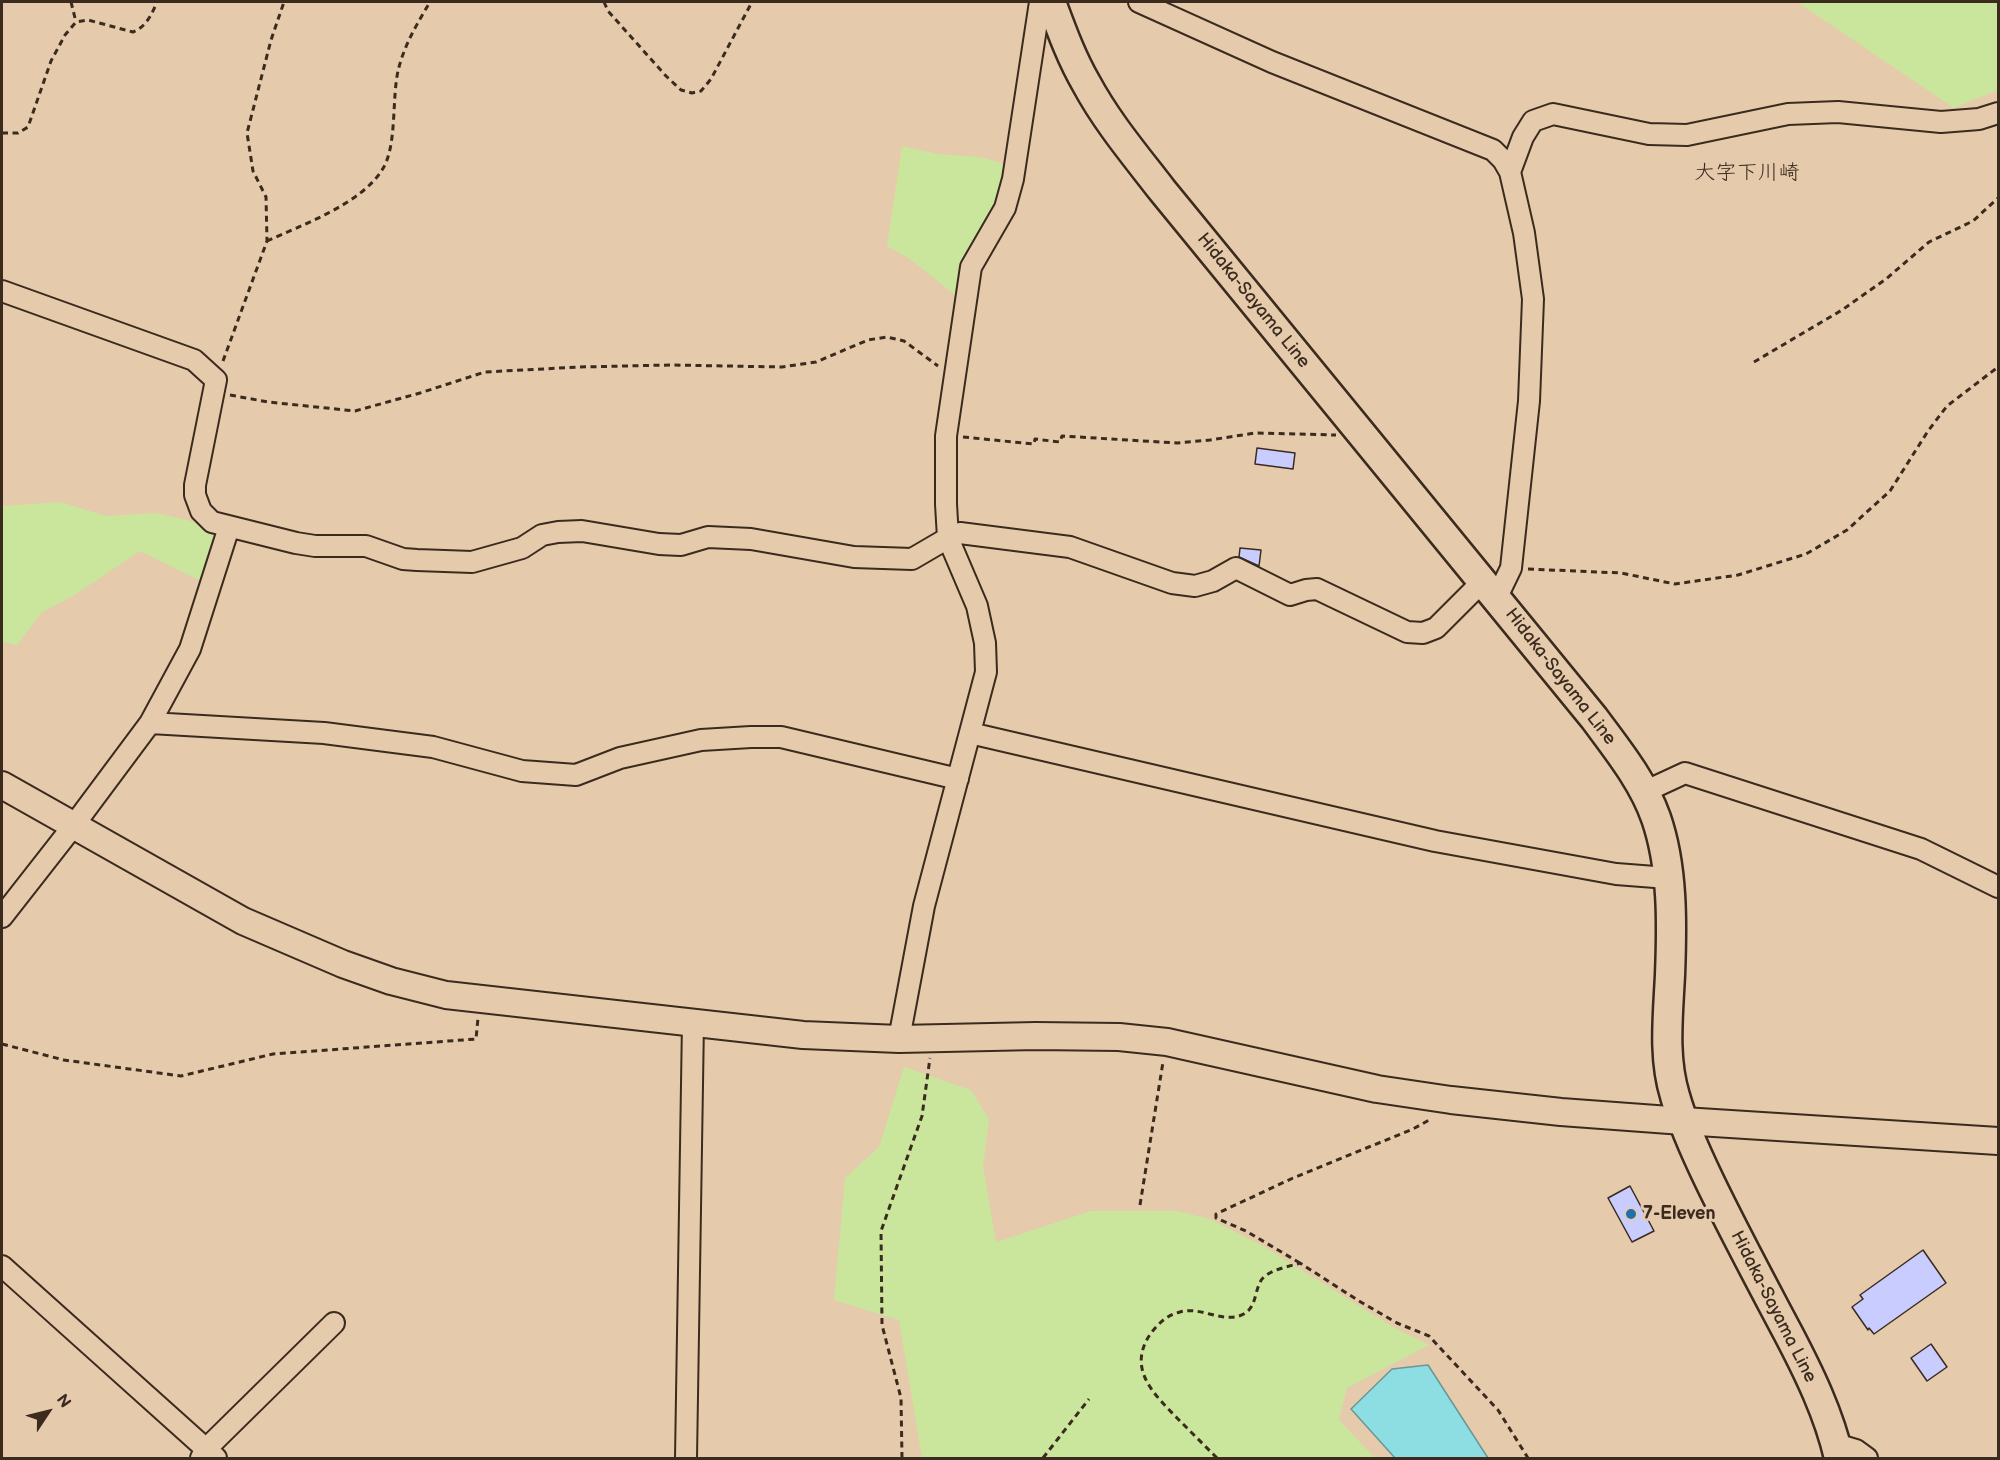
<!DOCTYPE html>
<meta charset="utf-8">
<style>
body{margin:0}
#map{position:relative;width:2000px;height:1460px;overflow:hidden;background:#e5cbac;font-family:"Balsamiq Sans",sans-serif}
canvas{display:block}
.frame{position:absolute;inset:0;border:3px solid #3b2a1e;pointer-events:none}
.north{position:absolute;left:18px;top:1382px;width:60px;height:60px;-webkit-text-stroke:4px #e5cbac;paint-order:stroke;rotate:55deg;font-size:16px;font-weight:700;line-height:24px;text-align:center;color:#3b2a1e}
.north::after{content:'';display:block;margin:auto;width:21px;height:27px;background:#3b2a1e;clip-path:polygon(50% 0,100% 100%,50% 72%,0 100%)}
</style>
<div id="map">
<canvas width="2000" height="1460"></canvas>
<div class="frame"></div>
<div class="north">N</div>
</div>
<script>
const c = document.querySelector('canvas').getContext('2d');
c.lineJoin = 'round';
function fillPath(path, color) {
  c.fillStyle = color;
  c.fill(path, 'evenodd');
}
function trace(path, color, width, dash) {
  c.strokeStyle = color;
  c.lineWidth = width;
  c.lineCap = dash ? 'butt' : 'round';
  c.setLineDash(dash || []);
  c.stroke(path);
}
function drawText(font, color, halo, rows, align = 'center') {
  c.font = font + ' "Balsamiq Sans","Klee One",sans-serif';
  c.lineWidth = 6;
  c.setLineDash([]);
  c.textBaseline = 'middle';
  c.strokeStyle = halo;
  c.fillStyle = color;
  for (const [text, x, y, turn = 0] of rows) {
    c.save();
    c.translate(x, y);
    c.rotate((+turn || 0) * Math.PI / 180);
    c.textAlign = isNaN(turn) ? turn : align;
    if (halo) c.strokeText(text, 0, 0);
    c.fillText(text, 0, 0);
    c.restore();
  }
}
const green = new Path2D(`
 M1797 2H1998V90L1954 108Z
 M902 146C915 149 927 152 939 154 963 157 987 154 1008 167L995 208 961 265 955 295 910 259 887 246Z
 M60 502 106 516 155 513 187 520 220 532 207 557 203 582 140 551 73 596 42 612 17 645 2 642V506Z
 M904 1067 971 1090 989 1119 983 1166 996 1242 1091 1211H1177L1210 1219 1263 1246 1393 1327 1429 1345 1347 1388 1339 1420 1375 1458H922L899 1320 834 1300 845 1178 879 1147Z`);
const water = new Path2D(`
 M1428 1365 1488 1458H1395L1351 1409 1392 1369Z`);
const building = new Path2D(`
 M1257 448 1295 453 1293 469 1255 464Z
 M1240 548 1261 550 1259 566 1239 557Z
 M1630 1186 1654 1231 1632 1242 1608 1198Z
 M1923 1250 1946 1283 1874 1334 1869 1328 1868 1330 1852 1307 1863 1299 1860 1295Z
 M1931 1344 1947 1367 1927 1381 1911 1358Z`);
const path = new Path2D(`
 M71 2 76 22
 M604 2 608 11 666 76 681 90 692 93 701 91 711 79 752 2
 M2 133H18L28 127 51 61 65 35 76 22 88 20 133 32C146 27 152 14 157 2
 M267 241C302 225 361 204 382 170 398 146 391 96 399 67 405 44 418 22 430 2
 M223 361 267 241 266 197 253 171 247 133 271 40 284 2
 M1754 362 1842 310 1886 279 1929 242 1973 221 1998 198
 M230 395 268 402 355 411 420 393 485 372 580 367 670 365 782 367 816 362 868 340 887 337 904 341 938 366
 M963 437 1034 444 1035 439 1060 442 1062 436 1177 443 1210 440 1255 433 1336 435
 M1528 569 1621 573 1675 584 1738 575 1806 554 1847 530 1890 491 1928 431 1947 406 1998 367
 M2 1044 64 1060 181 1076 273 1054 476 1039 478 1018
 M1140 1205 1163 1062
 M1300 1263 1246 1231 1216 1218V1214L1293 1178 1413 1129 1431 1119
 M902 1458 901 1398 882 1325 881 1231 922 1116 930 1058
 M1043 1458 1089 1399
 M1217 1458C1204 1445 1191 1432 1178 1419 1154 1394 1126 1369 1151 1333 1159 1323 1167 1315 1180 1312 1199 1306 1220 1322 1239 1316 1258 1310 1253 1292 1262 1279 1271 1269 1288 1267 1300 1263L1359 1301 1397 1323 1429 1336 1498 1410 1528 1458`);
const minor = new Path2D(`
 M1139 2 1272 62 1493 150 1503 160 1510 172 1524 233 1533 299 1529 401 1511 568 1497 597
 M1510 172 1523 137 1533 121 1553 114 1649 134 1687 135 1788 114 1838 112 1941 122 1979 119 1998 113
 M2 291 194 360 216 380 195 485V495L201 511 212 522 296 543 315 546H366L403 559 417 560 472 562 522 548 542 535 558 532 582 531 659 544 681 545 708 537 751 539 854 557 912 559 948 538 960 533 1070 547 1172 583 1195 586 1213 581 1236 568 1290 595 1306 590 1317 589 1407 632 1423 633 1436 628 1483 581
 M150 723 324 733 433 747 522 771 576 775 620 758 701 740 751 737H781L958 779
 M970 733 1435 841 1616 874 1668 878
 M1644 792 1685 773 1921 849 1998 887
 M2 917 74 825 150 723 190 649 229 527
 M899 1039 924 906 986 672 985 643 977 606 948 538 946 504V436L971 267 1005 208 1013 179 1040 2
 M2 1266 216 1458
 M1836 1444 1856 1450 1867 1458
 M201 1458 205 1450 334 1323
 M686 1458 693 1022`);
const tertiary = new Path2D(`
 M2 785 243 921 343 964 391 981 446 995 803 1035 899 1039 1036 1036 1119 1037 1167 1042 1377 1089 1451 1100 1561 1112 1683 1121 1998 1141`);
const secondary = new Path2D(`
 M1051 2C1061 29 1071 57 1086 83 1107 122 1135 155 1162 190L1594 718C1617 749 1643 781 1656 818 1673 867 1672 924 1670 975 1668 1016 1663 1057 1675 1096 1683 1125 1696 1153 1709 1180 1734 1232 1761 1282 1788 1333 1809 1373 1829 1414 1839 1458`);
const markers = [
 [1631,1214,6,"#1f6fb2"]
];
const streetNames = [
 ["Hidaka-Sayama Line",1253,301,51],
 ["Hidaka-Sayama Line",1560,677,52],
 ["Hidaka-Sayama Line",1773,1307,63]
];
const poiNames = [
 ["7-Eleven",1643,1214]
];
const quarterNames = [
 ["大字下川崎",1747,174]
];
fillPath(green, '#cae59c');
fillPath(water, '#8cdee3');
trace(water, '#6c9694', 1.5);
fillPath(building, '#c8ccfe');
trace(building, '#3b2a1e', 1.5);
trace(minor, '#3b2a1e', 24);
trace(tertiary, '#3b2a1e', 30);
trace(secondary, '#3b2a1e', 33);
trace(path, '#3b2a1e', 3, [6, 4.5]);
trace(minor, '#e5cbac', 20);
trace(tertiary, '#e5cbac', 26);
trace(secondary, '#e5cbac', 28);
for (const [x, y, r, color] of markers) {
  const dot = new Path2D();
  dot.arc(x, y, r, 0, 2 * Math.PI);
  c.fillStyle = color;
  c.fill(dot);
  trace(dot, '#e5cbac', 2);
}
drawText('18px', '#3b2a1e', '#e5cbac', streetNames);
drawText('bold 18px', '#3b2a1e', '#e5cbac', poiNames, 'left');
drawText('21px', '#3b2a1e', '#e5cbac', quarterNames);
</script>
